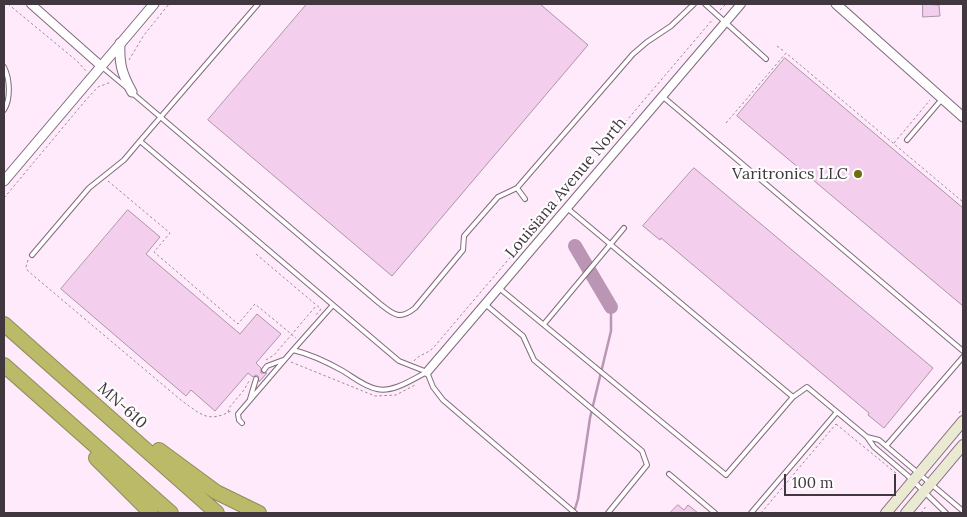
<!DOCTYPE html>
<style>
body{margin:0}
#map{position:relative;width:967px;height:517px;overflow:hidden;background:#feeafb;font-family:Lora,serif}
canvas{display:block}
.frame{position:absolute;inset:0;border:5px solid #41373f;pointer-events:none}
.scale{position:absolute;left:784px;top:474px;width:112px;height:22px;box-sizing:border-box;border:2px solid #41373f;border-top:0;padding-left:6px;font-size:15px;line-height:18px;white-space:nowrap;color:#41373f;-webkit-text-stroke:4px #fefefe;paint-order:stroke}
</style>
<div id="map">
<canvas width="967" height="517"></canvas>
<div class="frame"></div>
<div class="scale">100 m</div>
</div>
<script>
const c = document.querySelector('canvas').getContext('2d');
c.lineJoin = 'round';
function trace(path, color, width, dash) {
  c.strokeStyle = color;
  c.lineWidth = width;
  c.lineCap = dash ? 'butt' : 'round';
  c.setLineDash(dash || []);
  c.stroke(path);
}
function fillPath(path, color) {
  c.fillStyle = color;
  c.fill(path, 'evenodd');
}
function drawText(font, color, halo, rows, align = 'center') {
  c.font = font + ' Lora,serif';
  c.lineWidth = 4.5;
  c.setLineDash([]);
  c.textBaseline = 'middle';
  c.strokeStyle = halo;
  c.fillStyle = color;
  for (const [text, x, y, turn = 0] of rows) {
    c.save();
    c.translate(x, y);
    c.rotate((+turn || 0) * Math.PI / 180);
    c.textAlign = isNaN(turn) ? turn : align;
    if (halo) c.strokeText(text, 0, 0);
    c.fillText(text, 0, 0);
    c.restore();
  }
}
const stream = new Path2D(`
 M574 512 578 499 590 418 611 331V307`);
const river = new Path2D(`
 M575 246 611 307`);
const building = new Path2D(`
 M307 4H540L588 45 392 276 208 120Z
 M923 4 939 5 940 16 923 17Z
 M785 58 963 208V306L737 116Z
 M694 168 933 368 884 428 868 415 869 413 661 238 660 240 643 226Z
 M128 210 160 237 146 254 240 334 257 314 281 334 256 363 261 368V373H267L259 382 258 376 256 375 253 377 248 373 215 411 191 390 186 396 61 289Z
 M678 505 684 510 688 505 698 513H670Z`);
const path = new Path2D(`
 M8 4 77 61 87 72
 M720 10 726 4
 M777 46 785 52
 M129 60 144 35 169 4
 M726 123 786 53 963 202
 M894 143 930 100
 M108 181 170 233 154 252 238 324 255 304 296 338
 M4 198 85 101 98 87 111 82
 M256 254 321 309 316 315
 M28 260 26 267 28 271 182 401C202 415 208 423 231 411L232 412
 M266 360 274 355 316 306
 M414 361C419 354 428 354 434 347L713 19
 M291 362 375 396 396 395 415 385
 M228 412 229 408 244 390 249 381
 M959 413 963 408
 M836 424 897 474
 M761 513 836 424
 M921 513 927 505`);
const service = new Path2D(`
 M258 4 140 141 399 361 427 372
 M705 4 766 59
 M101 66 126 87
 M4 67C10 79 11 99 4 110
 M131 92 379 303C393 314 399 321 415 308L463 250 464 236 498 197 517 188 633 54 647 42 671 26 694 4
 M662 96 963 351
 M907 140 942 99
 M517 188 525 199
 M567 208 793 397 807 387 837 412
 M32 255 89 188 124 160 140 141
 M499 288 726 475 793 397
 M485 304 523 336 534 360 642 451 647 465 608 513
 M333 305 293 350C310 354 327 362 343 371 353 377 365 387 377 389 393 393 413 379 427 372
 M544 324 624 228
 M264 370 267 366 283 360
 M427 372 433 387 443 400 575 513
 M250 399 256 379
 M242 423 239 420 238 414 293 350
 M886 446 963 357
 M669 474 715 513
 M751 513 837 412 867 437
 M946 513 907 475 874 447 867 437 879 440 963 511`);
const minor = new Path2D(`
 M31 4 101 66
 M427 372 741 4`);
const tertiary = new Path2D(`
 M836 4 963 117
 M120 43C119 64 122 74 132 92
 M4 181 154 4`);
const secondary = new Path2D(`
 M886 513 963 421
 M906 513 963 445`);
const motorway = new Path2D(`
 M4 324 217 513
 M4 365 171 513
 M159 450 216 492 259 513
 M96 458 151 513`);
const markers = [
 [858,174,5,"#6f6d0d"]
];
const poiNames = [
 ["Varitronics LLC",848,174]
];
const streetNames = [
 ["Louisiana Avenue North",566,188,-50],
 ["MN-610",122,406,42]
];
trace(stream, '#ba96b4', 2.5);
trace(river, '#ba96b4', 14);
fillPath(building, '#f4ceed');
trace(building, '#ac94a7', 1);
trace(service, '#816b7d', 6);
trace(minor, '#816b7d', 10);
trace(tertiary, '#816b7d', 11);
trace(secondary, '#816b7d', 12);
trace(motorway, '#908c5a', 16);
trace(path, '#9a8b97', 1, [2.5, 2.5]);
trace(service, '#fff', 4);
trace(minor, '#fff', 8);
trace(tertiary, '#fff', 9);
trace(secondary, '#eaead2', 10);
trace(motorway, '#baba69', 14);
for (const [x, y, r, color] of markers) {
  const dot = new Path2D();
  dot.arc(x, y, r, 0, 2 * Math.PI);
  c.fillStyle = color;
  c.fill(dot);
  trace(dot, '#fefefe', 2);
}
drawText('16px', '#41373f', '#fefefe', poiNames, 'right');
drawText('16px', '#41373f', '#fefefe', streetNames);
</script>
